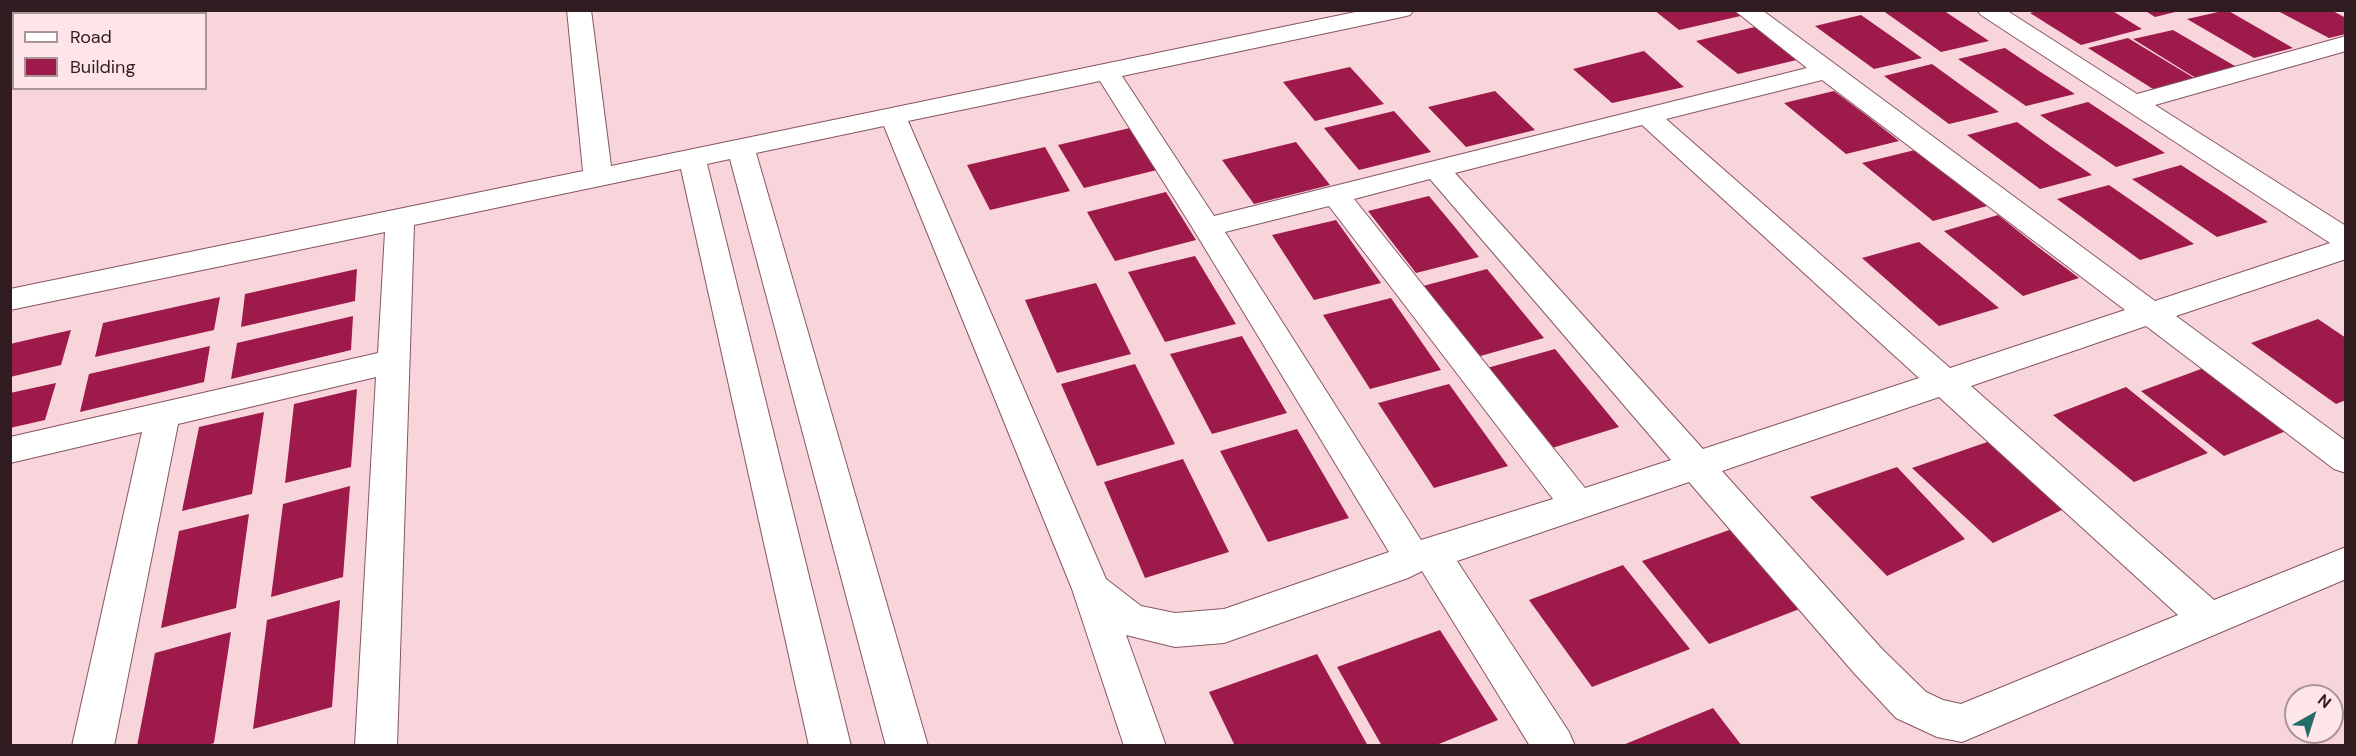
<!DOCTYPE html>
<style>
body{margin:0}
#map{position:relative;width:2356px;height:756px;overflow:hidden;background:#f8d5db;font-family:"DM Sans",sans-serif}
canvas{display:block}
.frame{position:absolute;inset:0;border:12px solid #311d21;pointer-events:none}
.legend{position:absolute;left:12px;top:12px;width:195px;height:78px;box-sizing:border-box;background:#fde5e9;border:2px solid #ab9599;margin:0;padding:8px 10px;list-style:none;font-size:18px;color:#311d21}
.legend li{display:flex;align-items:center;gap:12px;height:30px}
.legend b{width:30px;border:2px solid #ab9599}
.north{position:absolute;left:2284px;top:684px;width:60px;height:60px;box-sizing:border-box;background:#fde5e9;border:2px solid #ab9599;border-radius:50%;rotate:39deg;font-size:16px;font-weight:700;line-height:24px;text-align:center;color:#311d21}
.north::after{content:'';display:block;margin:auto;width:21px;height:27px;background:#246d66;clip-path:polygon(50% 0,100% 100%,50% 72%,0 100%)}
</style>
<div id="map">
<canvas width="2356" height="756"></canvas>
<div class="frame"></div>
<ul class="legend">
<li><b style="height:8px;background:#fff"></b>Road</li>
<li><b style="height:16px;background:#9e1a4b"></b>Building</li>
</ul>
<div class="north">N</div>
</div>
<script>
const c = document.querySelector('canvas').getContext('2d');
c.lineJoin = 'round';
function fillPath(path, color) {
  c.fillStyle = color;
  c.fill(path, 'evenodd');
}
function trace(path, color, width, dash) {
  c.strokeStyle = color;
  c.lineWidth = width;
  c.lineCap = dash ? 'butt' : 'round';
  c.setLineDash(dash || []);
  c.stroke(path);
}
const building = new Path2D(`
 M1654 10H1739L1745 15 1679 30Z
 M1882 10H1943L1989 41 1941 52Z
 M2040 10H2111L2142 29 2081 45 2030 13Z
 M2144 10H2179V11L2155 17Z
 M2227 10 2293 48 2254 58 2187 19Z
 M2276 10H2331L2346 18V34L2329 38Z
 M1861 15 1891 36 1922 58 1874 69 1815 26Z
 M1763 25 1805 58 1738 74 1696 41Z
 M2173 30 2240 69 2199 80 2133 39Z
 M2128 38 2194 78 2153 89 2088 48Z
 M2005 48 2039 71 2075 94 2026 106 1958 59Z
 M1644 51 1684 87 1612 103 1573 69Z
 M1932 64 1965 88 1999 112 1949 124 1884 76Z
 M1350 67 1384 104 1315 121 1283 82Z
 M1495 91 1535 130 1466 147 1428 107Z
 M1834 91 1866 115 1899 141 1846 154 1784 103Z
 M2088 102 2126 127 2165 153 2116 167 2040 115Z
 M1394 111 1431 152 1359 170 1324 128Z
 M2017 122 2053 148 2092 175 2040 189 1967 135Z
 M1134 127 1161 169 1084 188 1058 145Z
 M1296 142 1330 185 1254 204 1222 160Z
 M1045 147 1070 191 990 210 967 165Z
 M1915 150 1987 206 1933 221 1862 163Z
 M2181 165 2224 193 2268 222 2217 237 2132 179Z
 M2109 185 2151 214 2194 244 2140 260 2057 199Z
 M1166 192 1196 240 1115 261 1087 212Z
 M1429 196 1454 226 1479 257 1416 273 1368 211Z
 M1998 215 2038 247 2079 278 2023 296 1944 231Z
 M1336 220 1381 283 1314 300 1272 235Z
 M1919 242 1958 274 1999 308 1939 326 1862 258Z
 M1195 256 1236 324 1165 342 1128 272Z
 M357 269 355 301 241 327 245 294Z
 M1487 269 1544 338 1477 357 1423 286Z
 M1096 283 1131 354 1057 373 1025 300Z
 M220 297 214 330 95 357 103 323Z
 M1391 298 1441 370 1370 389 1323 315Z
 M353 316 351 350 231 379 237 343Z
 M2318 319 2346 338V400L2336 404 2251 343Z
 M71 330 61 365 10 377V344Z
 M1242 336 1287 413 1212 434 1170 354Z
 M210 346 204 382 80 412 89 374Z
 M1555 349 1619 427 1549 449 1487 368Z
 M1135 364 1175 444 1097 466 1061 384Z
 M2212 365 2296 427 2224 456 2141 391Z
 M56 383 45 420 10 428V393Z
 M1449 384 1508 466 1434 488 1378 403Z
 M2126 387 2208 453 2134 482 2053 415Z
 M357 389 351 467 285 483 294 404Z
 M264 412 252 494 182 511 199 427Z
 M1297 429 1349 518 1268 542 1220 451Z
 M1996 439 2066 508 1993 543 1912 468Z
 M1183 459 1229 552 1145 578 1104 482Z
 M1897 467 1965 539 1887 576 1810 497Z
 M350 486 343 577 271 597 283 504Z
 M249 514 236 608 161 628 179 531Z
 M1732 529 1802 608 1709 644 1642 561Z
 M1623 565 1690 649 1592 687 1529 600Z
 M340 600 332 707 253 729 267 620Z
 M1440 630 1498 720 1434 746H1382L1337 667Z
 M231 632 214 743 206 746H137L155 653Z
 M1317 654 1368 746H1235L1209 692Z
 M1713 708 1742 746H1623V745Z`);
const minor = new Path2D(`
 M567 10H591L611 166 1365 10H1414L1410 15 1402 17 1122 76 1214 216 1807 68 1734 10H1762L2155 301 2330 243 1981 15 1977 10H2006L2137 94 2346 36V51L2155 105 2346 226V259L2176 316 2346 441V473L2334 469 2146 326 1971 386 2214 600 2346 547V579L1962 742 1937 737 1896 718 1854 673 1689 482 1457 561 1569 732 1575 746H1530L1422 571 1408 578 1224 643 1175 647 1126 635 1166 746H1124L1072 589 884 126 756 153 928 746H886L730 159 707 164 851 746H809L681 169 414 225 397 746H355L376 377 178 424 114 746H72L142 432 10 463V437L378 353 385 232 10 310V289L583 171ZM1822 80 2125 310 1950 368 1666 119ZM1100 81 1192 227 1389 552 1224 609 1175 613 1141 606 1106 579 908 121ZM1642 125 1919 378 1703 449 1455 173ZM1430 179 1671 460 1585 488 1354 199ZM1329 206 1553 499 1421 540 1225 232ZM1939 397 2178 615 1961 704 1943 700 1926 692 1882 649 1722 471Z`);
fillPath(building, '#9e1a4b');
trace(minor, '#875660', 2);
fillPath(minor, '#fff');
</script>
